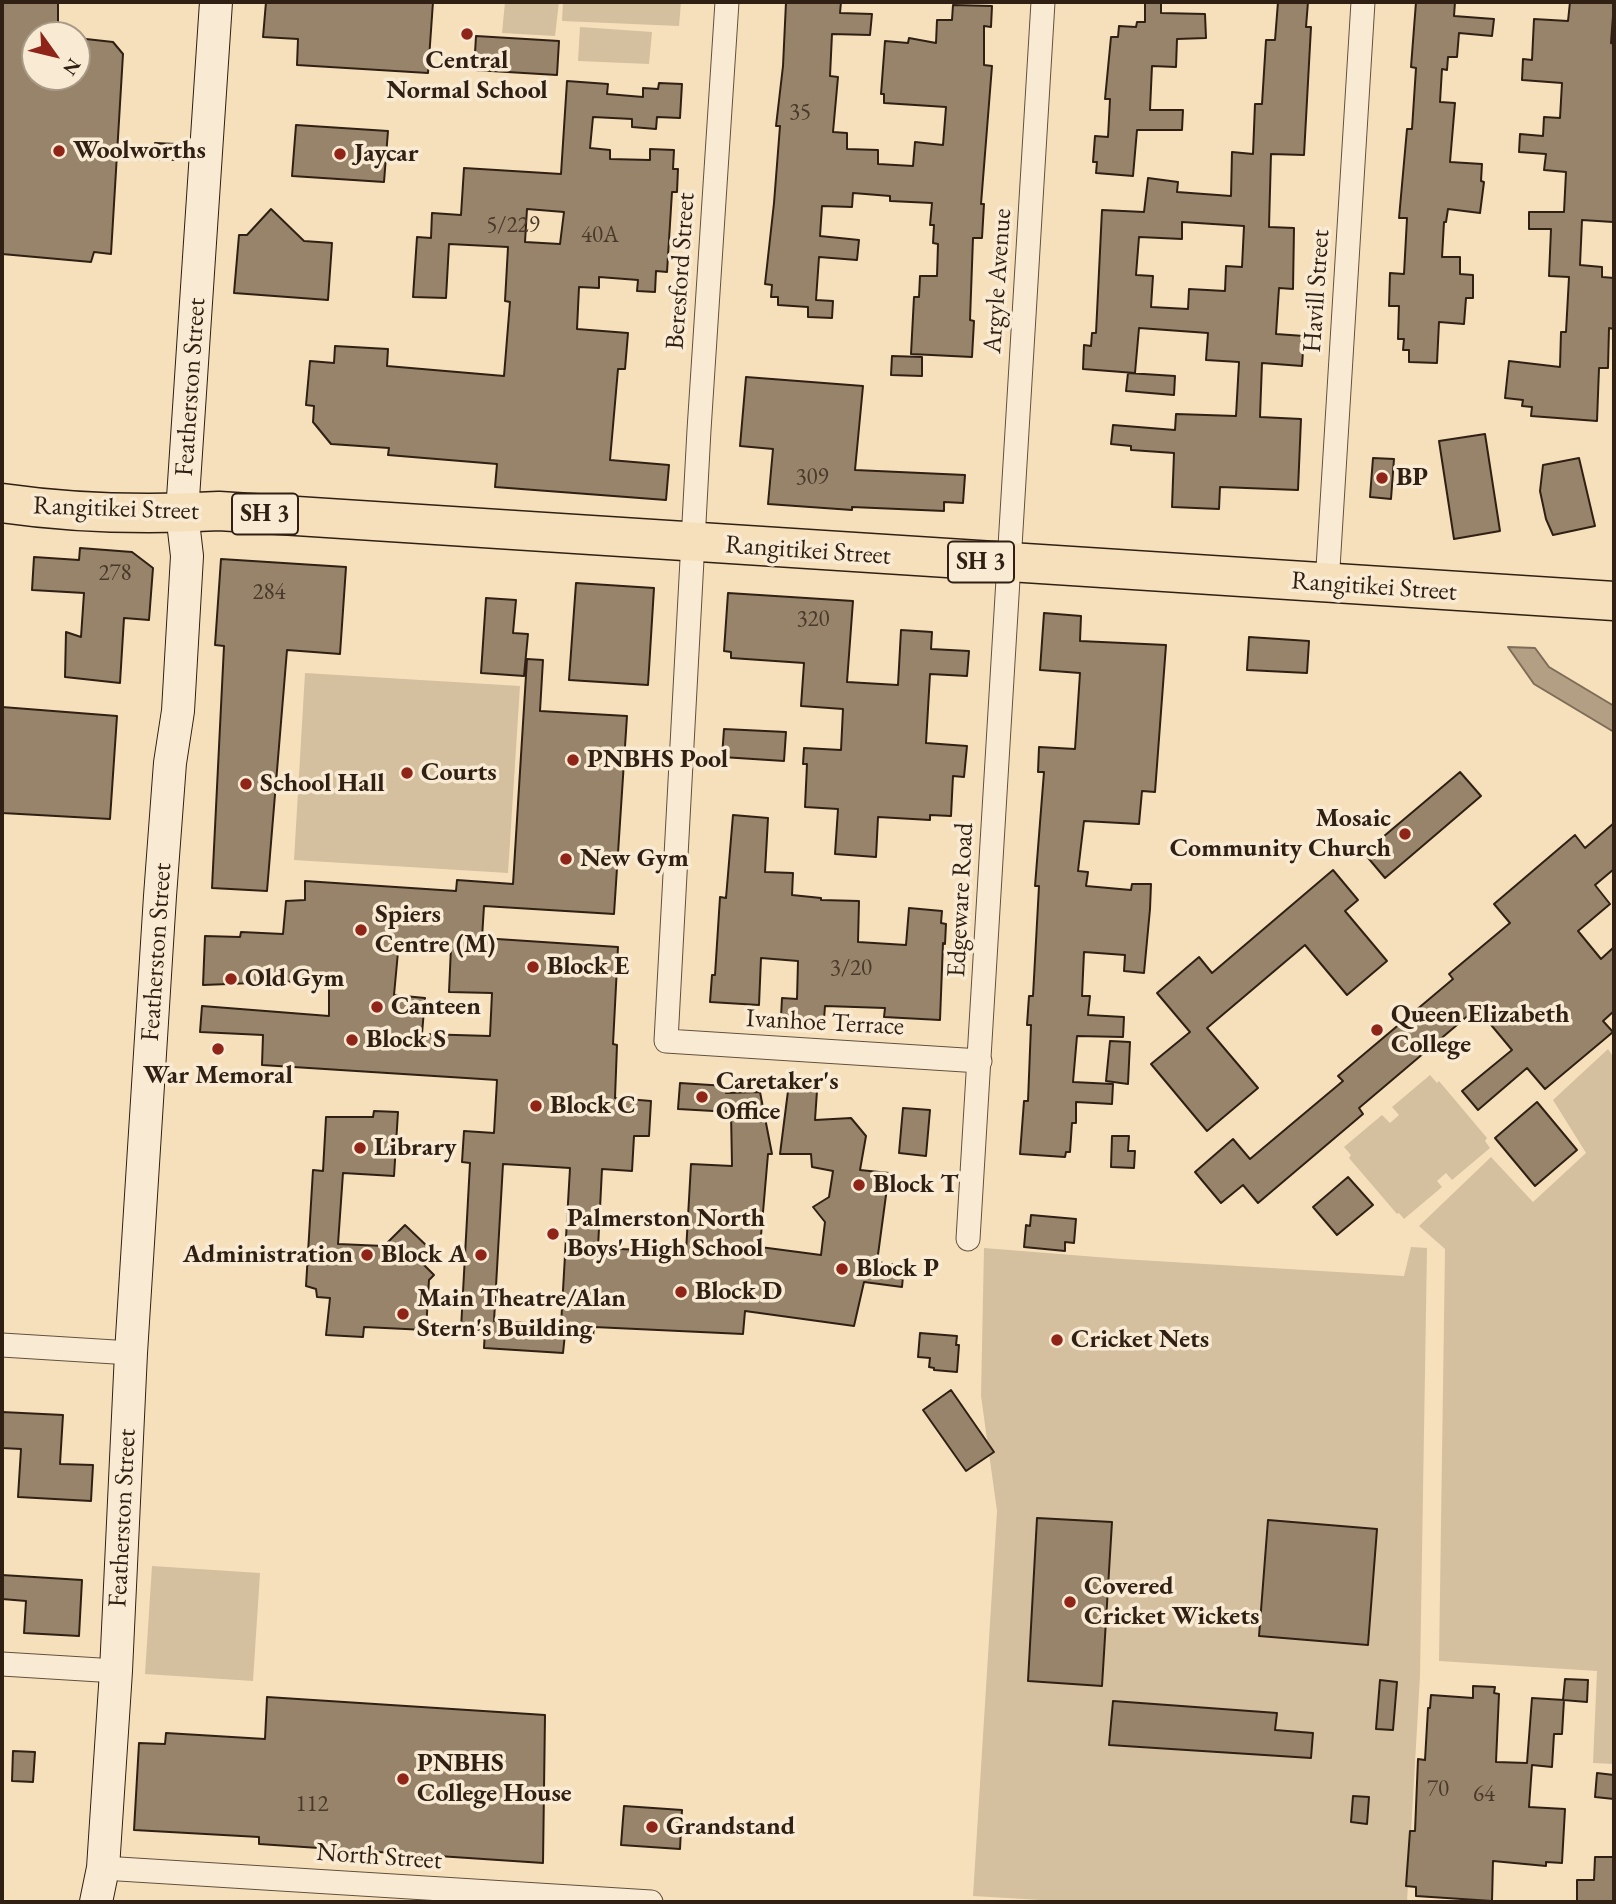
<!DOCTYPE html>
<style>
body{margin:0}
#map{position:relative;width:1616px;height:1904px;overflow:hidden;background:#f6e0bc;font-family:"EB Garamond",serif}
canvas{display:block}
.frame{position:absolute;inset:0;border:4px solid #302014;pointer-events:none}
.north{position:absolute;left:21px;top:21px;width:70px;height:70px;box-sizing:border-box;background:#f9ebd3;border:2px solid #a99a87;border-radius:50%;rotate:124deg;font-size:19px;font-weight:700;line-height:28px;text-align:center;color:#302014}
.north::after{content:'';display:block;margin:auto;width:24px;height:32px;background:#8f2418;clip-path:polygon(50% 0,100% 100%,50% 72%,0 100%)}
</style>
<div id="map">
<canvas width="1616" height="1904"></canvas>
<div class="frame"></div>
<div class="north">N</div>
</div>
<script>
const c = document.querySelector('canvas').getContext('2d');
c.lineJoin = 'round';
function fillPath(path, color) {
  c.fillStyle = color;
  c.fill(path, 'evenodd');
}
function trace(path, color, width, dash) {
  c.strokeStyle = color;
  c.lineWidth = width;
  c.lineCap = dash ? 'butt' : 'round';
  c.setLineDash(dash || []);
  c.stroke(path);
}
function drawText(font, color, halo, rows, align = 'center') {
  c.font = font + ' "EB Garamond",serif';
  c.lineWidth = 7;
  c.setLineDash([]);
  c.textBaseline = 'middle';
  c.strokeStyle = halo;
  c.fillStyle = color;
  for (const [text, x, y, turn = 0] of rows) {
    c.save();
    c.translate(x, y);
    c.rotate((+turn || 0) * Math.PI / 180);
    c.textAlign = isNaN(turn) ? turn : align;
    if (halo) c.strokeText(text, 0, 0);
    c.fillText(text, 0, 0);
    c.restore();
  }
}
const green = new Path2D(`
 M505 2H559L555 36 502 33Z
 M563 2H681L679 26 562 21Z
 M580 27 652 32 649 64 578 61Z
 M305 673 520 686 508 873 294 860Z
 M1608 1049 1614 1058V1764L1593 1763 1597 1671 1439 1661 1445 1249 1419 1226 1491 1157 1533 1202 1586 1153 1553 1100Z
 M1430 1075 1437 1083 1439 1081 1487 1138 1485 1141 1490 1148 1452 1180 1446 1173 1437 1181 1442 1187 1404 1219 1399 1213 1397 1214 1349 1158 1351 1155 1344 1147 1382 1115 1390 1123 1399 1115 1392 1107Z
 M1411 1247 1427 1248 1420 1676 1407 1902H1075L973 1896 997 1511 981 1396 984 1248 1122 1259 1404 1276Z
 M152 1566 260 1573 253 1681 145 1674Z`);
const water = new Path2D(`
 M1508 647 1535 648 1549 667 1614 706V732L1534 684Z`);
const building = new Path2D(`
 M2 2 58 3V35H35V77H77V38L113 42 123 54 111 254 94 252 91 262 2 254Z
 M266 2H433L428 73 297 65 298 39 263 37Z
 M786 2H841L840 13 872 14 870 35 832 34 830 76 838 77 833 132 847 133V149L878 150V164L913 166 915 142 943 145 946 107 884 103V94H881L885 41 908 43 909 38 936 43 937 20H952L953 5 992 6 991 27 984 26V65L992 66 981 204H984L982 238H973L970 320 974 321 972 357 911 354 914 297H919L920 276H937L938 244 933 243 934 225H930L932 203 890 201V196L853 193 852 207 822 206 820 236 859 240 857 260 819 257 816 300 833 301 832 318 808 317V307L778 305V297H771L772 285 765 284 774 203 780 126H776L783 66Z
 M1145 2H1161V13L1205 14 1206 38 1177 39 1176 67 1152 66 1150 110H1183L1182 130H1137L1133 176 1096 173 1097 162H1093L1095 136 1108 137 1110 99H1105L1111 37H1118L1119 26 1136 27 1137 22H1145Z
 M1278 2H1308L1306 27H1311L1304 155 1271 154 1269 227 1294 228 1293 289 1279 288 1276 334 1304 336 1302 366 1262 363 1260 417 1301 419 1298 490 1220 487 1219 509 1172 507 1174 453 1131 450V446L1111 444 1113 425 1175 430 1176 414 1236 416 1239 362 1206 360 1208 333 1139 328 1135 373 1083 369 1084 345 1091 346 1092 333H1096L1102 210 1144 212 1148 178 1178 182 1177 192 1231 196 1232 152 1253 154 1255 104H1262L1266 40H1275ZM1182 222 1244 226 1242 267 1226 266 1225 291 1189 289 1188 309 1151 307 1153 276 1136 275 1139 237 1182 239Z
 M1416 2H1455L1454 16 1494 19 1492 36 1459 33 1457 57H1448L1447 70 1442 69 1440 102 1455 103 1450 162 1482 164 1481 181 1484 182 1480 213 1448 209 1446 222H1444L1442 257H1460V274L1473 275V298H1466L1464 324 1439 322 1437 363 1409 362V350H1403L1404 339H1398L1399 306H1389L1390 273 1404 274 1407 218H1399L1407 129H1412L1416 68 1411 67Z
 M1570 2H1614L1611 43 1614 44 1613 222 1582 220 1580 265 1602 267V277L1614 278V329L1609 328 1608 368H1599L1597 421 1531 416 1532 407 1522 406 1523 400 1505 398 1509 361 1560 367 1561 332H1566L1569 277 1549 276 1551 229H1529V212H1564L1566 172 1544 170 1546 154 1519 152 1520 134 1543 136 1544 117 1560 118 1562 83 1522 80 1523 59 1532 60 1534 19 1568 21Z
 M476 36 559 41 557 75 474 70Z
 M567 81 608 84 607 94 643 97V88L658 89 659 83 682 84 680 118 657 117 656 129 632 127V119L593 117 590 148 610 150V159L650 160V149L674 150 673 169H678L677 192H672L667 272 656 271 655 292 637 291 638 280 599 277V288L579 287 577 329 628 333 625 369H618L610 460 669 465 666 500 495 487 497 464 388 455 389 448 331 444 313 422 314 406 306 405 310 361 334 363 335 346 388 349 387 366 504 376 510 302 505 301 508 247 449 244 446 298 413 297 417 237 431 238 432 213 461 215 464 168 561 174ZM527 209 564 212 560 244 525 242Z
 M296 125 388 131 384 182 292 176Z
 M155 143 176 144 175 160 154 159Z
 M271 209 304 241 332 243 328 300 234 293 239 235H247Z
 M892 356 922 357V376L891 375Z
 M1128 373 1175 376 1174 395 1126 391Z
 M746 377 863 386 855 470 965 475 963 503 944 502V511L852 507V510L768 504 773 449 740 446Z
 M1485 434 1500 531 1454 539 1439 441Z
 M1373 458 1394 459 1391 499 1370 497Z
 M1579 458 1595 526 1553 535 1546 519 1540 491 1543 465Z
 M80 548 132 552 153 568 149 620 124 618 120 683 65 677 66 632 81 637 84 593 32 590 34 557 79 560Z
 M221 559 346 567 340 654 287 650 267 891 212 888 224 646 215 645Z
 M576 583 654 588 648 685 569 680Z
 M728 593 853 601 847 682 898 685 901 630 932 632 931 649 969 651 967 676 930 674 926 743 967 746 964 777 953 776 951 816 930 815V820L878 817 876 857 835 854 838 809 805 807 807 764H803L804 748 841 750 843 709 801 706 804 663 731 658V652L724 651Z
 M486 598 516 600 513 633 528 634 524 676 481 673Z
 M1044 613 1081 616 1080 641 1166 645 1155 792 1142 791 1139 824 1084 821 1078 871 1088 872 1086 886 1131 890 1132 884H1151L1150 909 1144 973 1124 971 1125 955 1084 952 1082 996H1090L1088 1015 1124 1017 1123 1037 1077 1036 1073 1082 1113 1084 1112 1104 1076 1102V1123H1072L1070 1152H1066L1065 1157 1020 1154 1024 1101H1028L1031 1025H1027L1029 996H1033L1039 886H1035L1044 772H1038L1039 747 1075 749 1080 673 1040 670Z
 M1249 637 1309 641 1307 673 1247 670Z
 M527 659 543 660 540 711 627 716 614 914 484 906 482 938 618 947 613 1044 617 1045 615 1098 651 1101 649 1136H634L632 1171 602 1169 598 1248 686 1252 691 1164 732 1166 731 1112 678 1109 680 1083 726 1086V1093L760 1092 772 1154H768L760 1247 821 1255 825 1222 813 1207 829 1197 833 1171 812 1167 811 1154H780L788 1091H817L815 1120 851 1118 866 1136 860 1170 889 1173 877 1262 904 1266 902 1287 864 1282 854 1326 745 1311 743 1334 594 1327 593 1337 565 1334 563 1353 484 1348 485 1330 461 1329 470 1163 462 1162 464 1131 494 1133 497 1080 262 1065 263 1035 200 1032 202 1006 329 1016V980L203 985 205 936 240 937 241 932 283 934 286 901 305 900V881L456 891 457 880 513 884ZM405 944 451 947 449 992 492 993 490 1036 422 1034 425 998 394 995 398 952 404 953ZM503 1164 570 1168 561 1325 494 1321Z
 M2 707 117 716 110 819 2 813Z
 M724 729 786 732 784 761 722 757Z
 M1460 772 1481 796 1385 878 1364 853Z
 M733 815 768 818 765 872 793 873 792 895 821 898V900L859 901 858 942 906 945 909 908 942 911 941 923 946 924 945 944 943 943 940 1020 884 1017 885 1008 825 1006 824 1019 781 1017 782 998 797 999 798 961 761 958 759 1005 710 1002 712 975H715L720 897 726 898Z
 M1614 823V869L1595 885 1610 904 1578 931 1601 959 1614 947V1011L1603 1021 1613 1032 1545 1089 1527 1068 1478 1110 1462 1091 1512 1050 1477 1008 1359 1108 1363 1114 1258 1203 1243 1185 1221 1203 1195 1172 1233 1139 1250 1159 1343 1081 1338 1076 1453 979 1449 974 1510 923 1494 904 1575 835 1585 848Z
 M1333 870 1358 900 1345 911 1387 961 1347 995 1305 945 1207 1028 1258 1088 1207 1131 1151 1064 1190 1032 1157 993 1199 957 1212 973Z
 M1110 1041 1130 1042 1128 1084 1106 1081Z
 M1537 1102 1577 1150 1535 1186 1495 1138Z
 M903 1108 930 1110 926 1156 899 1153Z
 M374 1111 398 1112 394 1176 343 1173 338 1244 384 1246 405 1225 430 1249 420 1261 434 1275 429 1280 426 1330 364 1327 363 1337 326 1335 330 1298 317 1297 316 1289 306 1286 313 1170 323 1171 326 1117H373Z
 M1112 1136H1129L1128 1151H1135L1134 1168 1111 1167Z
 M1348 1177 1373 1205 1337 1235 1313 1207Z
 M1031 1215 1076 1219 1074 1243 1065 1242V1251L1024 1247 1026 1225 1030 1226Z
 M920 1333 957 1336 956 1345H959L957 1372 934 1370V1368L929 1367 930 1358 918 1357Z
 M951 1390 994 1452 966 1471 923 1410Z
 M2 1412 63 1415 60 1464 93 1465 91 1501 18 1497 21 1449 2 1448Z
 M1037 1518 1112 1522 1102 1686 1028 1681Z
 M1268 1520 1377 1529 1368 1645 1259 1636Z
 M2 1575 82 1580 79 1636 24 1633 26 1601 2 1599Z
 M1565 1679 1588 1680 1587 1702 1563 1700Z
 M1380 1680 1397 1682 1393 1730 1376 1729Z
 M1473 1686 1495 1687 1494 1693 1499 1694 1496 1762 1527 1763 1532 1698 1564 1700 1562 1734H1554L1552 1767 1532 1765 1529 1807 1565 1809 1562 1863 1546 1862V1866L1493 1861 1492 1901 1416 1896V1887L1406 1886 1410 1831H1415L1418 1759 1425 1760 1428 1708H1430L1431 1695 1473 1698Z
 M267 1697 545 1715 543 1863 259 1844V1837L134 1830 139 1743 165 1744 166 1733 265 1739Z
 M1113 1701 1277 1713 1275 1730 1313 1733 1311 1758 1109 1745Z
 M13 1751 35 1752 33 1782 12 1781Z
 M1597 1773 1614 1775V1799L1595 1797Z
 M1353 1796 1369 1797 1367 1824 1351 1822Z
 M624 1806 682 1810 680 1849 621 1845Z
 M1595 1857H1614V1902H1577V1880H1594Z`);
const street = new Path2D(`
 M727 2 699 430 666 1041 980 1061
 M1327 584 1363 2
 M968 1239 1043 2
 M2 1345 131 1353
 M2 1664 116 1671
 M103 1868 651 1902`);
const secondary = new Path2D(`
 M96 1902 103 1868 116 1671 131 1353 160 896 170 763 178 711 187 556 182 513 216 2`);
const highway = new Path2D(`
 M2 503C72 513 149 515 219 511L1614 601`);
const markers = [
 [467,34,7,"#8f2418"],
 [59,151,7,"#8f2418"],
 [340,154,7,"#8f2418"],
 [1382,478,7,"#8f2418"],
 [573,760,7,"#8f2418"],
 [407,773,7,"#8f2418"],
 [246,784,7,"#8f2418"],
 [1405,834,7,"#8f2418"],
 [566,859,7,"#8f2418"],
 [361,930,7,"#8f2418"],
 [533,967,7,"#8f2418"],
 [231,979,7,"#8f2418"],
 [377,1007,7,"#8f2418"],
 [1377,1030,7,"#8f2418"],
 [352,1040,7,"#8f2418"],
 [218,1049,7,"#8f2418"],
 [702,1097,7,"#8f2418"],
 [536,1106,7,"#8f2418"],
 [360,1148,7,"#8f2418"],
 [859,1185,7,"#8f2418"],
 [553,1234,7,"#8f2418"],
 [367,1255,7,"#8f2418"],
 [481,1255,7,"#8f2418"],
 [842,1269,7,"#8f2418"],
 [681,1292,7,"#8f2418"],
 [403,1314,7,"#8f2418"],
 [1057,1340,7,"#8f2418"],
 [1070,1602,7,"#8f2418"],
 [403,1779,7,"#8f2418"],
 [652,1827,7,"#8f2418"]
];
const numberNames = [
 ["35",800,113],
 ["5/229",513,226],
 ["40A",600,236],
 ["309",812,478],
 ["278",115,574],
 ["284",269,593],
 ["320",813,620],
 ["3/20",851,969],
 ["70",1438,1790],
 ["64",1484,1795],
 ["112",312,1805]
];
const shields = [
 [265,514,66],
 [981,562,66]
];
const shieldNames = [
 ["SH 3",265,514],
 ["SH 3",981,562]
];
const poiNames = [
 ["Central",467,61,"center"],
 ["Normal School",467,91,"center"],
 ["Woolworths",73,151],
 ["Jaycar",354,154],
 ["BP",1396,478],
 ["PNBHS Pool",587,760],
 ["Courts",421,773],
 ["School Hall",260,784],
 ["Mosaic",1391,819,"right"],
 ["Community Church",1391,849,"right"],
 ["New Gym",580,859],
 ["Spiers",375,915],
 ["Centre (M)",375,945],
 ["Block E",547,967],
 ["Old Gym",245,979],
 ["Canteen",391,1007],
 ["Queen Elizabeth",1391,1015],
 ["College",1391,1045],
 ["Block S",366,1040],
 ["War Memoral",218,1076,"center"],
 ["Caretaker's",716,1082],
 ["Office",716,1112],
 ["Block C",550,1106],
 ["Library",374,1148],
 ["Block T",873,1185],
 ["Palmerston North",567,1219],
 ["Boys' High School",567,1249],
 ["Administration",353,1255,"right"],
 ["Block A",467,1255,"right"],
 ["Block P",856,1269],
 ["Block D",695,1292],
 ["Main Theatre/Alan",417,1299],
 ["Stern's Building",417,1329],
 ["Cricket Nets",1071,1340],
 ["Covered",1084,1587],
 ["Cricket Wickets",1084,1617],
 ["PNBHS",417,1764],
 ["College House",417,1794],
 ["Grandstand",666,1827]
];
const streetNames = [
 ["Beresford Street",681,271,-86],
 ["Argyle Avenue",998,281,-86],
 ["Havill Street",1317,291,-86],
 ["Featherston Street",191,387,-86],
 ["Rangitikei Street",116,509,2],
 ["Rangitikei Street",808,551,4],
 ["Rangitikei Street",1374,587,4],
 ["Edgeware Road",961,900,-87],
 ["Featherston Street",157,952,-86],
 ["Ivanhoe Terrace",825,1023,3],
 ["Featherston Street",123,1518,-87],
 ["North Street",379,1857,4]
];
fillPath(green, '#d4bf9f');
fillPath(water, '#b39f83');
trace(water, '#7f6c57', 2);
fillPath(building, '#97846b');
trace(building, '#302014', 2);
trace(street, '#62503e', 25);
trace(secondary, '#302014', 34);
trace(highway, '#302014', 41);
trace(street, '#f9ebd3', 23);
trace(secondary, '#f9ebd3', 32);
trace(highway, '#f6e0bc', 38);
for (const [x, y, r, color] of markers) {
  const dot = new Path2D();
  dot.arc(x, y, r, 0, 2 * Math.PI);
  c.fillStyle = color;
  c.fill(dot);
  trace(dot, '#f9ebd3', 2.5);
}
drawText('23px', '#4a392a', null, numberNames);
for (const [x, y, w] of shields) {
  const box = new Path2D();
  box.roundRect(x - w / 2, y - 20.5, w, 41, 5);
  c.fillStyle = '#f9ebd3';
  c.fill(box);
  trace(box, '#302014', 2);
}
drawText('bold 24px', '#302014', null, shieldNames);
drawText('bold 26px', '#302014', '#f9ebd3', poiNames, 'left');
drawText('26px', '#302014', '#f9ebd3', streetNames);
</script>
